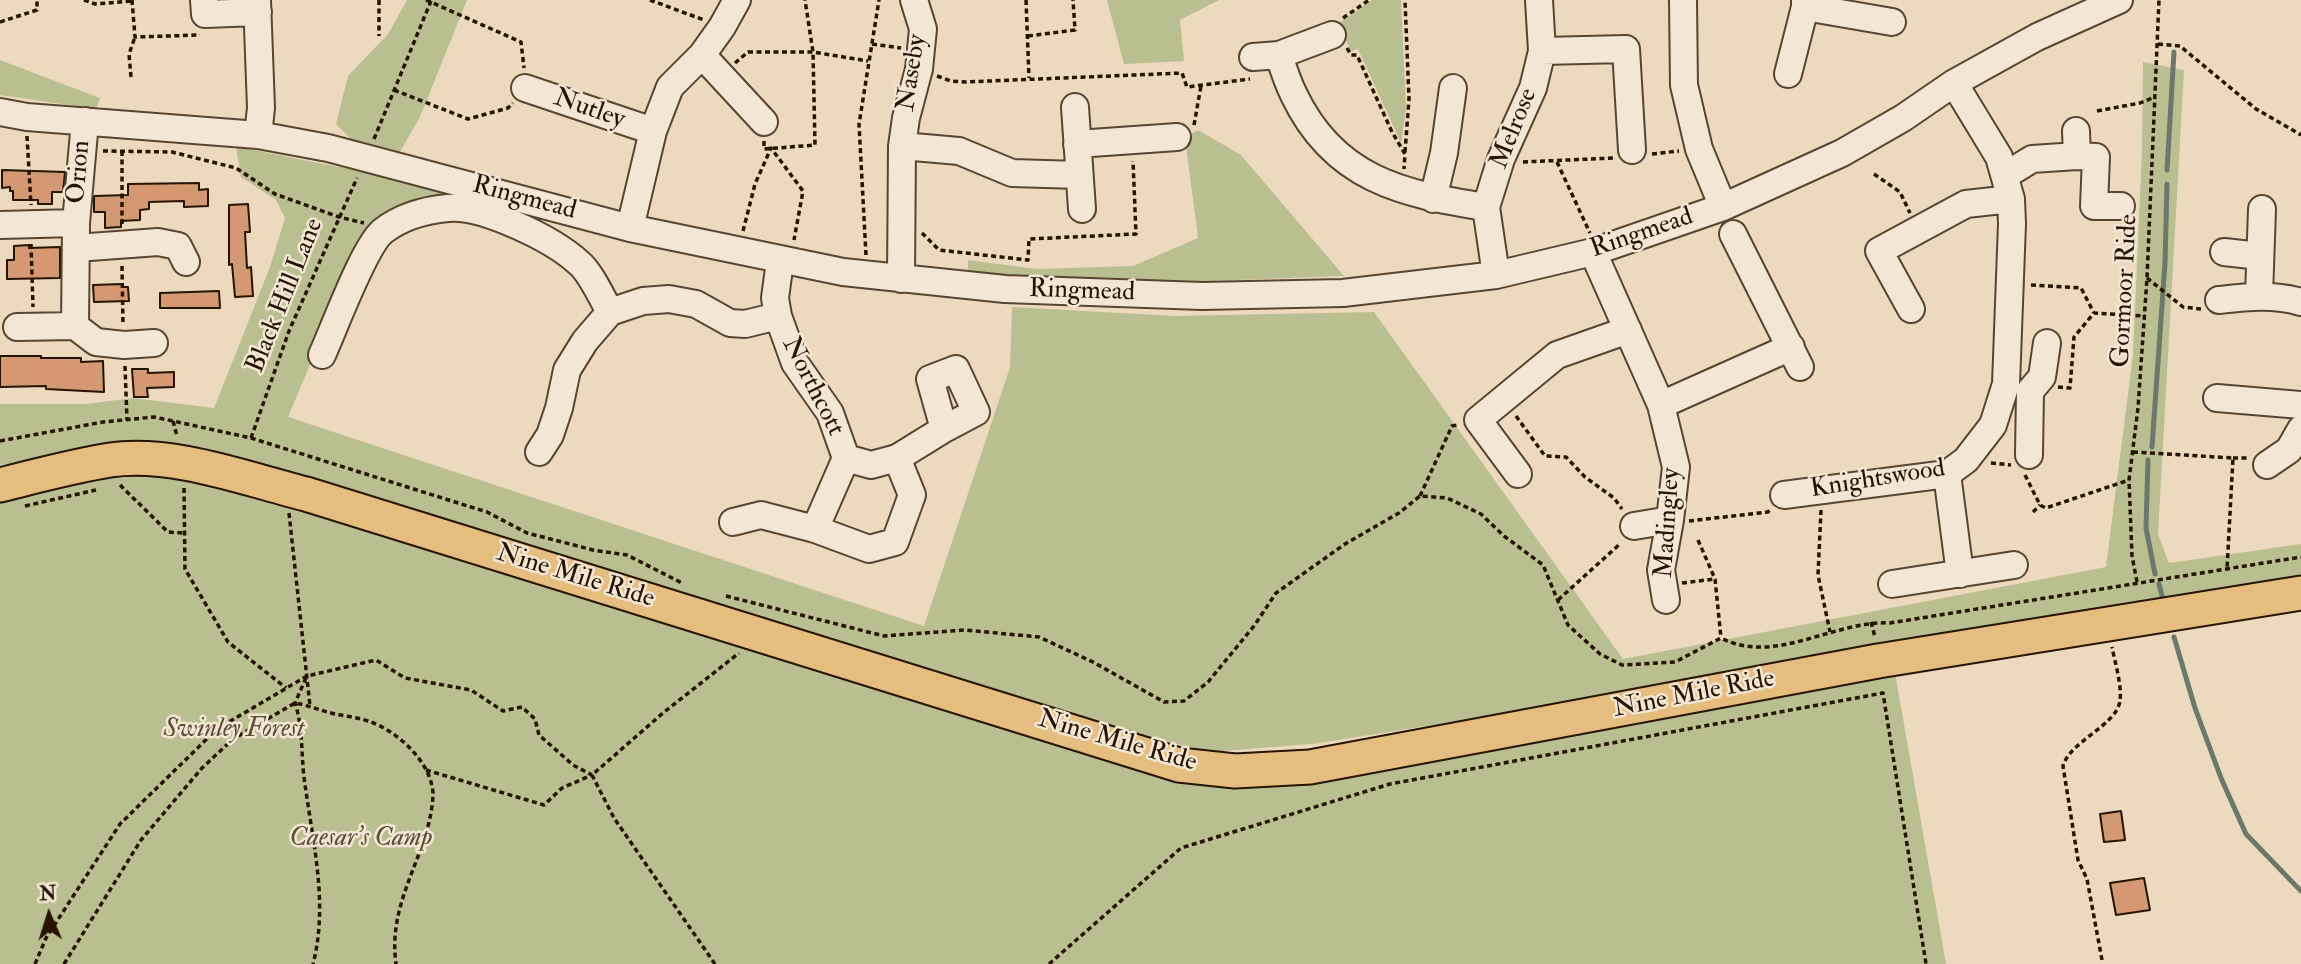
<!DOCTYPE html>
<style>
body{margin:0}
#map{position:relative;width:2301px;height:964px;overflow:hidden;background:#eddabd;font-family:"IM FELL Double Pica",serif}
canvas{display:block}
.north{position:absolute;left:14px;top:880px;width:70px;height:70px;-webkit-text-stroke:5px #f3e7d4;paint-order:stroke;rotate:357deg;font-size:19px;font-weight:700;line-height:28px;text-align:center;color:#261300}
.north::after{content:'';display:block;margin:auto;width:24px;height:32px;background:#261300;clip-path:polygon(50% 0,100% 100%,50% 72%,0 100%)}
</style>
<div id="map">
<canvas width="2301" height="964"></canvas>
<div class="north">N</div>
</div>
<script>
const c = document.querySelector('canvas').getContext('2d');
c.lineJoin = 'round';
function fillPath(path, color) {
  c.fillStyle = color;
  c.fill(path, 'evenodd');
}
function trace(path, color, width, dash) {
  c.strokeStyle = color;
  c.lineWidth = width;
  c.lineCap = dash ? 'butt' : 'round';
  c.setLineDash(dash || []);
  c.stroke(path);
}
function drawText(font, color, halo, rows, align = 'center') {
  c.font = font + ' "IM FELL Double Pica",serif';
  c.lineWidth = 5;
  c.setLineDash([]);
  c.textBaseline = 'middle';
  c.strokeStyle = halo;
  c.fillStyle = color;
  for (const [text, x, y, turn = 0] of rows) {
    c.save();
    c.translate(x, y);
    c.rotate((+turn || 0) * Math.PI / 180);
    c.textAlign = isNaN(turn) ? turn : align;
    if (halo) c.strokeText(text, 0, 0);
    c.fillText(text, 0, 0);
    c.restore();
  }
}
const green = new Path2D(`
 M407 0H467L420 117 400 152 351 139 336 124 348 76 388 34Z
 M1107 0H1219L1180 20 1184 61 1124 64Z
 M1372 0H1401L1406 108 1401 143 1358 49 1351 51 1338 24Z
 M0 60 100 98 96 109 0 95Z
 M2143 62 2184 70 2158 534 2169 563 2301 544V587L1313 744 1209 752 899 673 377 497 208 450 143 442 0 465V404H86L133 398 214 408 270 267 285 218 276 200 241 177 236 147 248 149 455 190 452 200 359 249 288 417 924 626 1010 367 1012 307 1174 316 1374 312 1623 659 2106 567 2133 354 2142 151Z
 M1198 130 1241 155 1344 276 1184 282 968 276V260L1037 269 1133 266 1198 238 1185 138Z
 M137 469 205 475 1204 780 1894 667 1946 964H0V501Z`);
const stream = new Path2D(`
 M2167 170 2174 52
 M2152 447 2165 263 2167 184
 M2148 460 2146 528 2155 574
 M2159 584 2162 596
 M2174 637 2195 708 2221 778 2246 834 2301 891`);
const building = new Path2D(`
 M2 170 65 172 63 192H52V204H38V200H13V191H10V187L2 188Z
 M199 183V190L208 189V206L184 207V201L149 202V209L140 210V220L121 221V227L105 228V212H94V196L128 195V184Z
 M248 204 250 232H245L247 268 251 267 253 296 235 297 232 264 229 265V205Z
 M29 245V248L60 247V278L7 279V260H14V246Z
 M122 284V287H128L129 301 94 302 93 285Z
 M219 291 220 308H160V293Z
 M0 356H41V358H81V362L103 361 104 392 46 389V386L0 387Z
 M132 369H148V373L174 372V387L147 388 148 397H134Z
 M2121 811 2125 840 2104 842 2100 814Z
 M2144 878 2150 910 2116 915 2110 883Z`);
const path = new Path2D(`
 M84 0 95 4 132 1
 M132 0 135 37 200 35
 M379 0V36
 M426 0 521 42 524 68
 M650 0 704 20
 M1026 0 1029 78
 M1343 18 1369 0
 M0 22 37 10V0
 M1028 36 1075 30 1073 0
 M872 44 901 48
 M2158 44 2180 46 2256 109 2301 135
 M1347 48 1351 55H1357L1392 132 1405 154 1404 169
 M735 63 748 52H813L868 61
 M937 76 951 81 966 82 1182 73 1187 87 1250 79
 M131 77 129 54 135 37
 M394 90 468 119 508 108 513 103
 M2097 111 2140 103 2155 97
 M1194 125 1201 86
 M27 136 31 205
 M374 139 431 1
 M764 141V149L815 145 813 52 805 0
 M103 151 172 152 236 168 275 194 339 217 364 223
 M1405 152 1409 99 1405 0
 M1652 154 1679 151
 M1523 162 1613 158
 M1557 162 1590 233
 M1874 174 1900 192 1910 213
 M122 224V151
 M743 231 755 184 771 148 803 191 794 240
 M922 233 939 250 1028 260 1029 239 1136 234 1133 161
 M31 244 33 307
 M866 255 859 124 879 0
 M122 266 123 325
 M2147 278 2183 307 2201 309
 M2031 285 2081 288 2094 313
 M125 366 127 420
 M2058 387 2070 388 2074 337 2094 313 2145 316
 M1516 416 1545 456 1566 457 1585 477 1614 498 1622 509
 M173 421 177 436
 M251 438 289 331 357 178
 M0 441 103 422 154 417 173 421 251 438 487 512 527 533 593 550 627 555 682 583
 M2133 452 2233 458 2227 569
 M2233 458H2249
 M1991 463 2011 465
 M2025 475 2040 505 2046 508 2129 480
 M120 485 168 532 183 533
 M184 488 185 569 228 642 286 688
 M1420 496 1452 426 1457 425
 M25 506 96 490
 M1821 510 1818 575 1830 632
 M2033 512 2040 505
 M289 513 310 706
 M1689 521 1768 512 1771 509
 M1698 540 1715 579 1721 638
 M2137 582 2132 556 2129 480 2138 408 2147 278 2159 0
 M1682 583 1715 579
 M726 596 884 636 965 630 1039 637 1093 662 1164 702 1184 701 1208 682 1254 626 1276 593 1345 544 1399 513 1420 496 1447 498 1481 514 1504 536 1543 565 1568 625 1600 654 1622 665 1675 662 1721 638C1775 666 1834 620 1890 623L2301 557
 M1558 600 1621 543
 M1871 622 1875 637
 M306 678 295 703C303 727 301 752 304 777 312 840 329 902 313 964
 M426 770 544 805 562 788 592 775
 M2102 960 2087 879 2078 860 2063 766C2070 741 2116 726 2120 701 2122 685 2115 663 2112 647
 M35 964 46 938 120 824 217 729 307 676 376 660 405 678 471 690 503 711 522 707 535 719 539 735 573 765 592 775
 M64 964 141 840 202 768 233 739 295 703C308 705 319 710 331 713 343 716 356 717 368 721 396 730 431 761 433 793 433 805 430 819 427 830 413 877 389 913 396 964
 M715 964 614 818 592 775 663 713 739 653
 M1049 964 1181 848 1390 784 1883 693 1926 964`);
const minor = new Path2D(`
 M204 0 205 14 258 12
 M257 0 261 108 258 135
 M1683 0 1684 85 1699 149 1723 207
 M1805 7 1892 22
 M1332 35 1279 55C1283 68 1288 83 1294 95 1334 179 1402 194 1486 207
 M1542 51 1626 49 1632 150
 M702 55 764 122
 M1253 57 1279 55
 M1788 74 1805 7V0
 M525 88 653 131
 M1075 107 1082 209
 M0 112 27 117 258 135 328 148 630 228 843 272 1005 289 1202 296 1343 293 1496 275 1593 252 1723 207 1842 153 1903 118 1954 83 2037 37 2119 0
 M85 121 76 223 75 326 96 342 124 345 154 343
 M1077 144 1177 137
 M902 146 959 151 1012 173 1079 175
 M2077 156 2096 157 2094 206H2121
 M2006 175 2032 159 2077 156 2076 131
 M1433 199 1444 153 1453 88
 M0 225 76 223
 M630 228 653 131 670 87 702 55 722 27 737 0
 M1733 234 1800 367
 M76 248 158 242 178 246 186 262
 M1593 252 1661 405 1676 467 1670 520 1661 570 1666 600
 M2224 252 2260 256
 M780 261 775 298 778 316 795 363 830 413 846 458 871 465 897 458 944 429 930 379 956 369 976 412 944 429
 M1496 275 1486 207 1501 159 1533 88 1542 51 1539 0
 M901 279 902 146 906 118 919 69 923 29 914 0
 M2259 296 2262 209
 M2219 300C2247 297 2273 294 2301 302
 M1911 309 1879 251 1966 204 2011 199
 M17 327 75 326
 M322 355C334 329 364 246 383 231 401 217 426 210 448 208 483 205 553 239 579 263 591 273 602 298 610 312
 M2030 391 2042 377 2047 343
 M2217 398 2301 405
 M1661 405 1791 347
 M539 452 550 435 559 408 567 370 585 341 610 312 643 301 669 299 696 304 730 323 745 324 778 316
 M2029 455 2030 391
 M2267 465 2289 450 2301 429
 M1518 474 1478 420 1557 355 1628 330
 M1947 474 1960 574
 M1784 495 1947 474 1966 460 1993 425 2006 384 2012 224 2011 199 1999 157 1954 83
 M733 522 761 515 815 529 869 549 895 542 912 495 897 458
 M1634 526 1670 520
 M815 529 846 458
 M1892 584 2014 565`);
const major = new Path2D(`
 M0 485C36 476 73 466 110 460 173 451 246 479 306 494L1179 765 1235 771 1310 767 1878 661 2301 593`);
const streetNames = [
 ["Naseby",913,73,-81],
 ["Nutley",589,110,19],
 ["Melrose",1515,129,-68],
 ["Orion",80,172,-85],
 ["Ringmead",524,199,15],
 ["Ringmead",1642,234,-19],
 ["Gormoor Ride",2126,291,-87],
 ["Ringmead",1082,292,2],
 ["Black Hill Lane",286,296,-68],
 ["Northcott",812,387,63],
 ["Knightswood",1878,480,-9],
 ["Madingley",1669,523,-86],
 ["Nine Mile Ride",575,577,17],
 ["Nine Mile Ride",1694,695,-11],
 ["Nine Mile Ride",1117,742,16]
];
const parkNames = [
 ["Swinley Forest",234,730],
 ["Caesar's Camp",361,839]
];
fillPath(green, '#babf90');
trace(stream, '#6b786a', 5);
fillPath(building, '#d59972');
trace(building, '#261300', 2);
trace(minor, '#58452f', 30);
trace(major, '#261300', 37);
trace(path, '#261300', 3.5, [5, 3.5]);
trace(minor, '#f3e7d4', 26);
trace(major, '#e6bd7e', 33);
drawText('26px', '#261300', '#f3e7d4', streetNames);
drawText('italic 26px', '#5a4f32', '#f3e7d4', parkNames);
</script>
